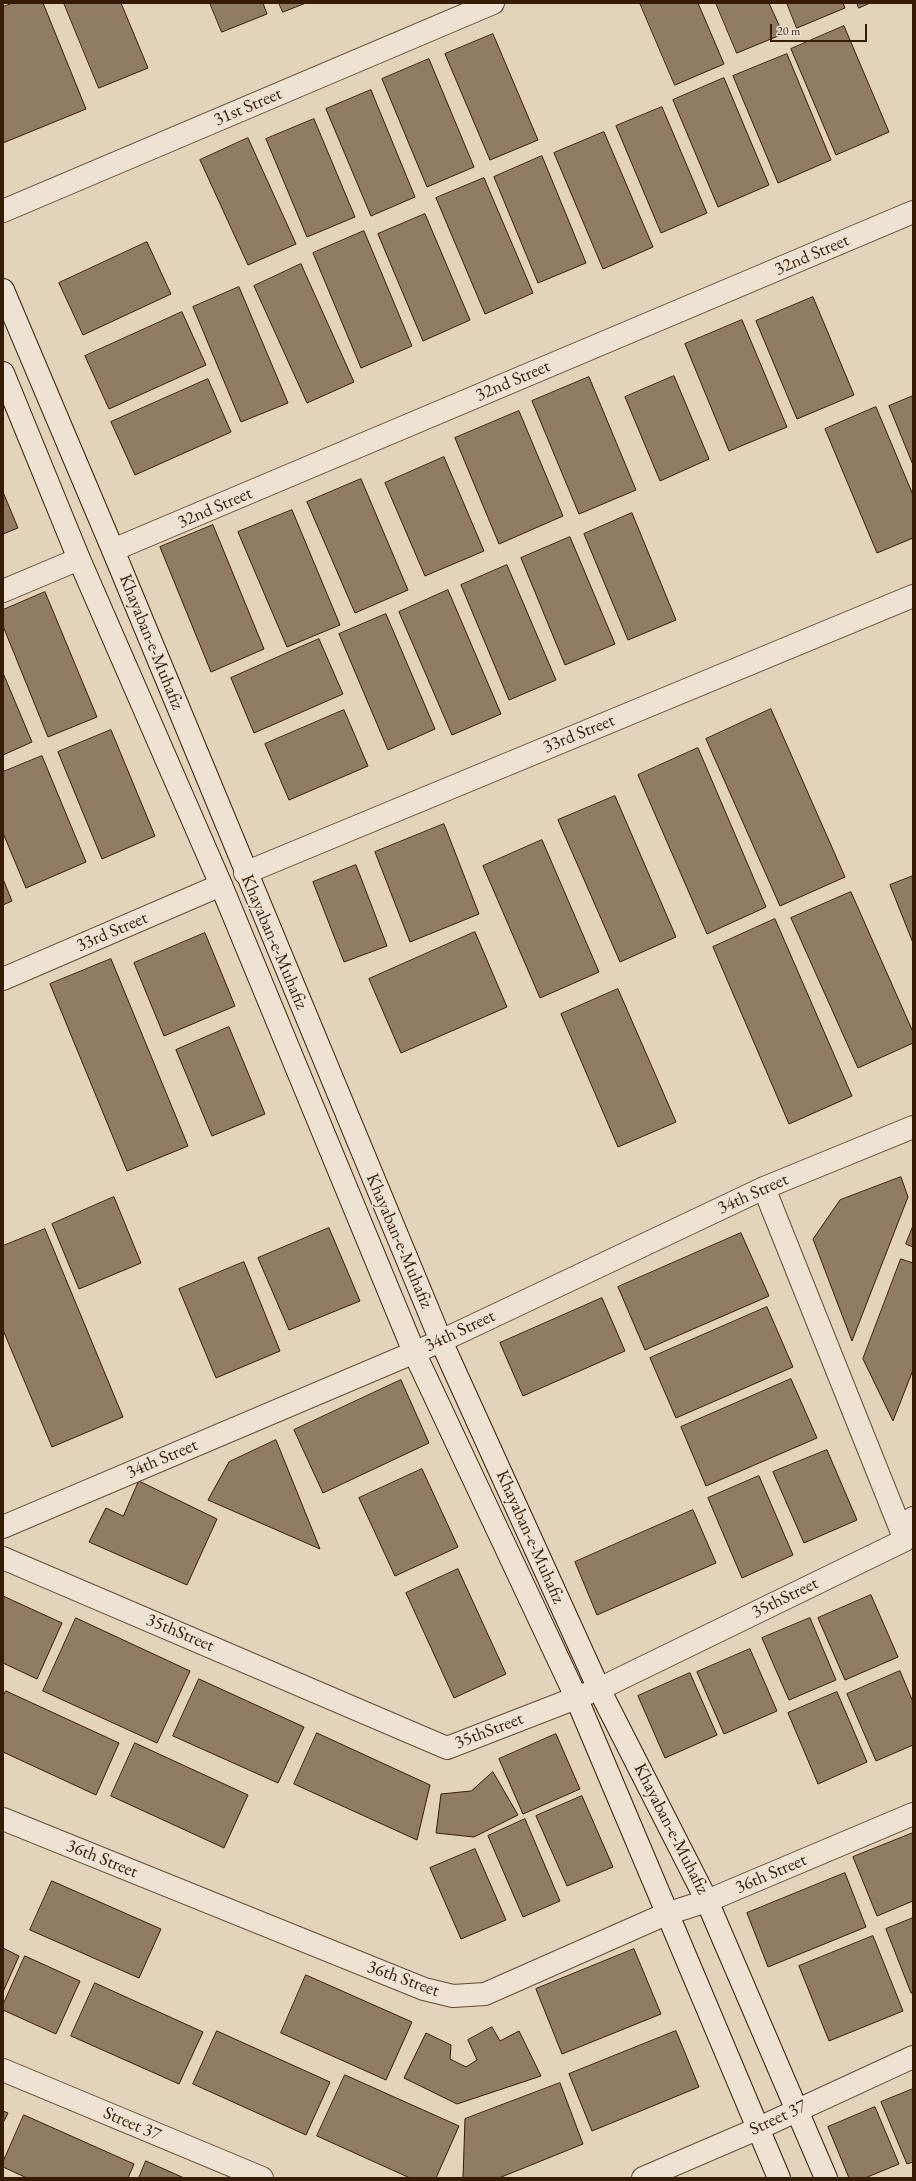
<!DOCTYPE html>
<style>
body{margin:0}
#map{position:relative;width:916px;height:2181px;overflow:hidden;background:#e4d3bb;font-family:"EB Garamond",serif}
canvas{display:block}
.frame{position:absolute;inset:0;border:4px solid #371c05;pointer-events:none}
.scale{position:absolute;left:770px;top:24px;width:97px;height:18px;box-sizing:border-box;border:2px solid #371c05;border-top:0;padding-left:5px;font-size:12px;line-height:14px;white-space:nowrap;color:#371c05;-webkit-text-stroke:3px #ede2d3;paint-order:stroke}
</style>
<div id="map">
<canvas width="916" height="2181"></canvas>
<div class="frame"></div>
<div class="scale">20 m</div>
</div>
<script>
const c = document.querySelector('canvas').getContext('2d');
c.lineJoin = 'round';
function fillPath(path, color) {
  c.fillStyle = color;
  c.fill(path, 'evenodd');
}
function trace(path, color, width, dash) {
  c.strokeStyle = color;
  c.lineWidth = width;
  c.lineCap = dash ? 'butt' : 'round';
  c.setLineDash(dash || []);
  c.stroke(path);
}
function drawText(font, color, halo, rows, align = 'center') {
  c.font = font + ' "EB Garamond",serif';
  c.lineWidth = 3;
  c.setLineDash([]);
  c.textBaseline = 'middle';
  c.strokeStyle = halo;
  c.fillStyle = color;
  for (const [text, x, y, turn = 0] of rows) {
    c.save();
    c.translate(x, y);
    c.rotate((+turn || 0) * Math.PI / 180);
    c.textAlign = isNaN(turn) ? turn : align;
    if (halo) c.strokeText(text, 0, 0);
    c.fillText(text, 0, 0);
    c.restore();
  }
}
const building = new Path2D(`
 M13 3H43L86 109 3 143V7Z
 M64 3H121L148 68 99 88Z
 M210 3H263L267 14 222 32Z
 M279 3H306L283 12Z
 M640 3H698L724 64 675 85Z
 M716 3H769L783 34 737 53Z
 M787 3H843L845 8 797 28Z
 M857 3H870L859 8Z
 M844 26 889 132 836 155 791 49Z
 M493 34 538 140 490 160 445 54Z
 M787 54 831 160 778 183 733 76Z
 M429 59 474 167 427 187 382 79Z
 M724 78 769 185 718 207 673 100Z
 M371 90 415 197 371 216 326 109Z
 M662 107 707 213 661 233 616 126Z
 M314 119 355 217 307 237 266 139Z
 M604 132 653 247 603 269 554 153Z
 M248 138 296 244 248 265 200 160Z
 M542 156 586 263 538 283 494 177Z
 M484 178 533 293 485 314 436 198Z
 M425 214 470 320 423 341 378 234Z
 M364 231 412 346 361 368 313 253Z
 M147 242 171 294 83 335 59 283Z
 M301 264 354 382 307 403 254 286Z
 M239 287 288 403 241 422 193 307Z
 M813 297 854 395 797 419 756 321Z
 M182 312 206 365 109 409 85 356Z
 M742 320 787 427 729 451 685 344Z
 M674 376 709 459 660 481 625 397Z
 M589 377 636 490 579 514 532 401Z
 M208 379 231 432 135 475 111 422Z
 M913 396V465L889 406Z
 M876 407 913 495V538L877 553 825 429Z
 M519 411 563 516 499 544 455 438Z
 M444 457 484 551 425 576 385 483Z
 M361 479 408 590 355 613 307 502Z
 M3 492 18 528 3 534Z
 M292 510 340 625 287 647 238 532Z
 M632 513 676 620 628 640 584 534Z
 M213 525 264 649 211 672 160 547Z
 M570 537 615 644 565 665 521 558Z
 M507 565 556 680 509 700 461 585Z
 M448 590 501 714 452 735 399 612Z
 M45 592 97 717 48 737 3 626V610Z
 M386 614 435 729 388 750 339 634Z
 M319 639 343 694 254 733 231 678Z
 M3 673 32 742 3 755Z
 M771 709 845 877 780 906 706 739Z
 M344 710 368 766 289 800 265 744Z
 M111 730 155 836 102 859 58 752Z
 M698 748 766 907 707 934 638 775Z
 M42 756 86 862 26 888 3 833V772Z
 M615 796 676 937 620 962 558 820Z
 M444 824 479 914 410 942 375 852Z
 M542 840 599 972 540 998 483 866Z
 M356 865 387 946 344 962 313 882Z
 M913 876V943L890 885Z
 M3 879 12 901 3 905Z
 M851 892 913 1032V1043L858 1068 791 918Z
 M775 919 852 1096 789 1124 713 947Z
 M475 932 507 1007 401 1053 369 979Z
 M205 933 235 1006 164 1036 134 963Z
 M111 959 188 1146 127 1171 50 984Z
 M618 989 676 1122 618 1147 561 1014Z
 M229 1027 265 1114 212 1136 176 1050Z
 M901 1177 908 1197 852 1341 813 1239 840 1200Z
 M114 1197 141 1263 79 1289 52 1224Z
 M913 1226V1247L906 1244Z
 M329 1228 360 1301 289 1330 258 1258Z
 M45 1229 123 1417 52 1447 3 1330V1246Z
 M741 1233 769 1296 645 1350 618 1287Z
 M901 1259 913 1263V1370L893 1421 863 1359Z
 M244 1262 280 1351 216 1378 179 1289Z
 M602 1298 625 1351 523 1396 500 1343Z
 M767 1307 793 1367 676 1418 650 1358Z
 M791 1379 817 1438 706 1486 681 1427Z
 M401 1380 429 1443 323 1493 294 1430Z
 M276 1440 320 1549 208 1500 229 1462Z
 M827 1450 857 1520 804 1543 773 1472Z
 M422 1469 458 1547 395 1576 359 1498Z
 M759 1476 793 1555 742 1578 708 1498Z
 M139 1481 217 1519 187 1585 89 1542 106 1508 123 1516Z
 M693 1510 716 1563 597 1615 575 1562Z
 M458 1569 506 1674 454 1698 406 1593Z
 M871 1595 898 1657 845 1680 818 1618Z
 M3 1596 62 1623 37 1679 3 1663Z
 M76 1618 190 1671 157 1743 43 1691Z
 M810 1618 836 1680 789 1700 762 1638Z
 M750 1649 777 1711 724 1734 697 1672Z
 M900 1671 913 1702V1745L876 1761 847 1694Z
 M690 1673 717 1735 665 1758 638 1696Z
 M199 1679 304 1727 278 1783 173 1736Z
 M6 1691 119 1743 96 1795 3 1752V1697Z
 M837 1692 867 1762 818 1784 788 1713Z
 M317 1733 430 1785 417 1840 294 1784Z
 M556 1734 580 1789 523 1814 499 1759Z
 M135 1743 248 1795 224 1848 111 1796Z
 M493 1772 518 1815 474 1837 436 1833 441 1794 471 1791Z
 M582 1796 613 1867 567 1886 536 1816Z
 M525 1819 560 1901 523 1917 488 1836Z
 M913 1833V1901L877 1916 853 1857Z
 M475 1849 506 1920 461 1939 430 1868Z
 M845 1873 866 1927 768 1967 747 1913Z
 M52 1881 161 1929 139 1978 30 1930Z
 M913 1918V1993H911L886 1929Z
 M873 1936 903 2011 829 2041 799 1966Z
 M3 1948 19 1956 3 1992Z
 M634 1949 661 2014 562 2054 536 1989Z
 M25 1956 80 1981 56 2034 3 2010V2005Z
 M306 1975 412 2022 386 2080 281 2033Z
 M95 1983 203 2032 179 2084 71 2036Z
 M492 2027 500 2041 519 2031 541 2076 457 2104 404 2078 426 2033 451 2045 450 2059 466 2067 477 2060 468 2040Z
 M217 2031 330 2082 306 2135 193 2084Z
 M676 2031 699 2087 592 2131 569 2074Z
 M345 2075 459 2126 436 2178H410L317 2136Z
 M560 2083 583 2144 499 2178H463L465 2119Z
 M913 2089V2162L907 2164 881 2102Z
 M875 2107 899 2164 865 2178H849L828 2127Z
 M3 2111 8 2113 3 2123Z
 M24 2115 134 2164 128 2178H27L3 2167V2162Z
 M146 2161 184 2178H139Z`);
const street = new Path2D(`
 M3 211 493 3
 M113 550 913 212
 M3 591 79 559
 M245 873 913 596
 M3 979 221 885
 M764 1188 905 1540
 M3 1527 441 1341 764 1188 913 1127
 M3 1558 447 1748 599 1689 905 1540 913 1518
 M3 1819 424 1989 453 1996 485 1994 666 1914 707 1901 913 1814
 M3 2070 262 2178
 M643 2178 757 2129 913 2057`);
const secondary = new Path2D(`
 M3 290 113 550 441 1341 599 1689 707 1901 826 2178
 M3 373 79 559 221 885 414 1352 576 1697 779 2178`);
const streetNames = [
 ["31st Street",248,107,-23],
 ["32nd Street",812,255,-23],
 ["32nd Street",513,381,-23],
 ["32nd Street",215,508,-23],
 ["Khayaban-e-Muhafiz",151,642,68],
 ["33rd Street",579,734,-22],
 ["33rd Street",112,932,-23],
 ["Khayaban-e-Muhafiz",274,942,67],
 ["34th Street",753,1194,-24],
 ["Khayaban-e-Muhafiz",399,1241,67],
 ["34th Street",460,1331,-25],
 ["34th Street",162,1459,-23],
 ["Khayaban-e-Muhafiz",530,1537,66],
 ["35thStreet",785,1598,-26],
 ["35thStreet",180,1633,23],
 ["35thStreet",489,1731,-21],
 ["Khayaban-e-Muhafiz",671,1829,63],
 ["36th Street",102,1859,22],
 ["36th Street",771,1874,-23],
 ["36th Street",403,1979,20],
 ["Street 37",778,2118,-25],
 ["Street 37",132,2124,23]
];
fillPath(building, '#917b64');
trace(building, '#371c05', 1);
trace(street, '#624a32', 24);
trace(secondary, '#371c05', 24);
trace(street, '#ede2d3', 22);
trace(secondary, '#ede2d3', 22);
drawText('18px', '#371c05', '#ede2d3', streetNames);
</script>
